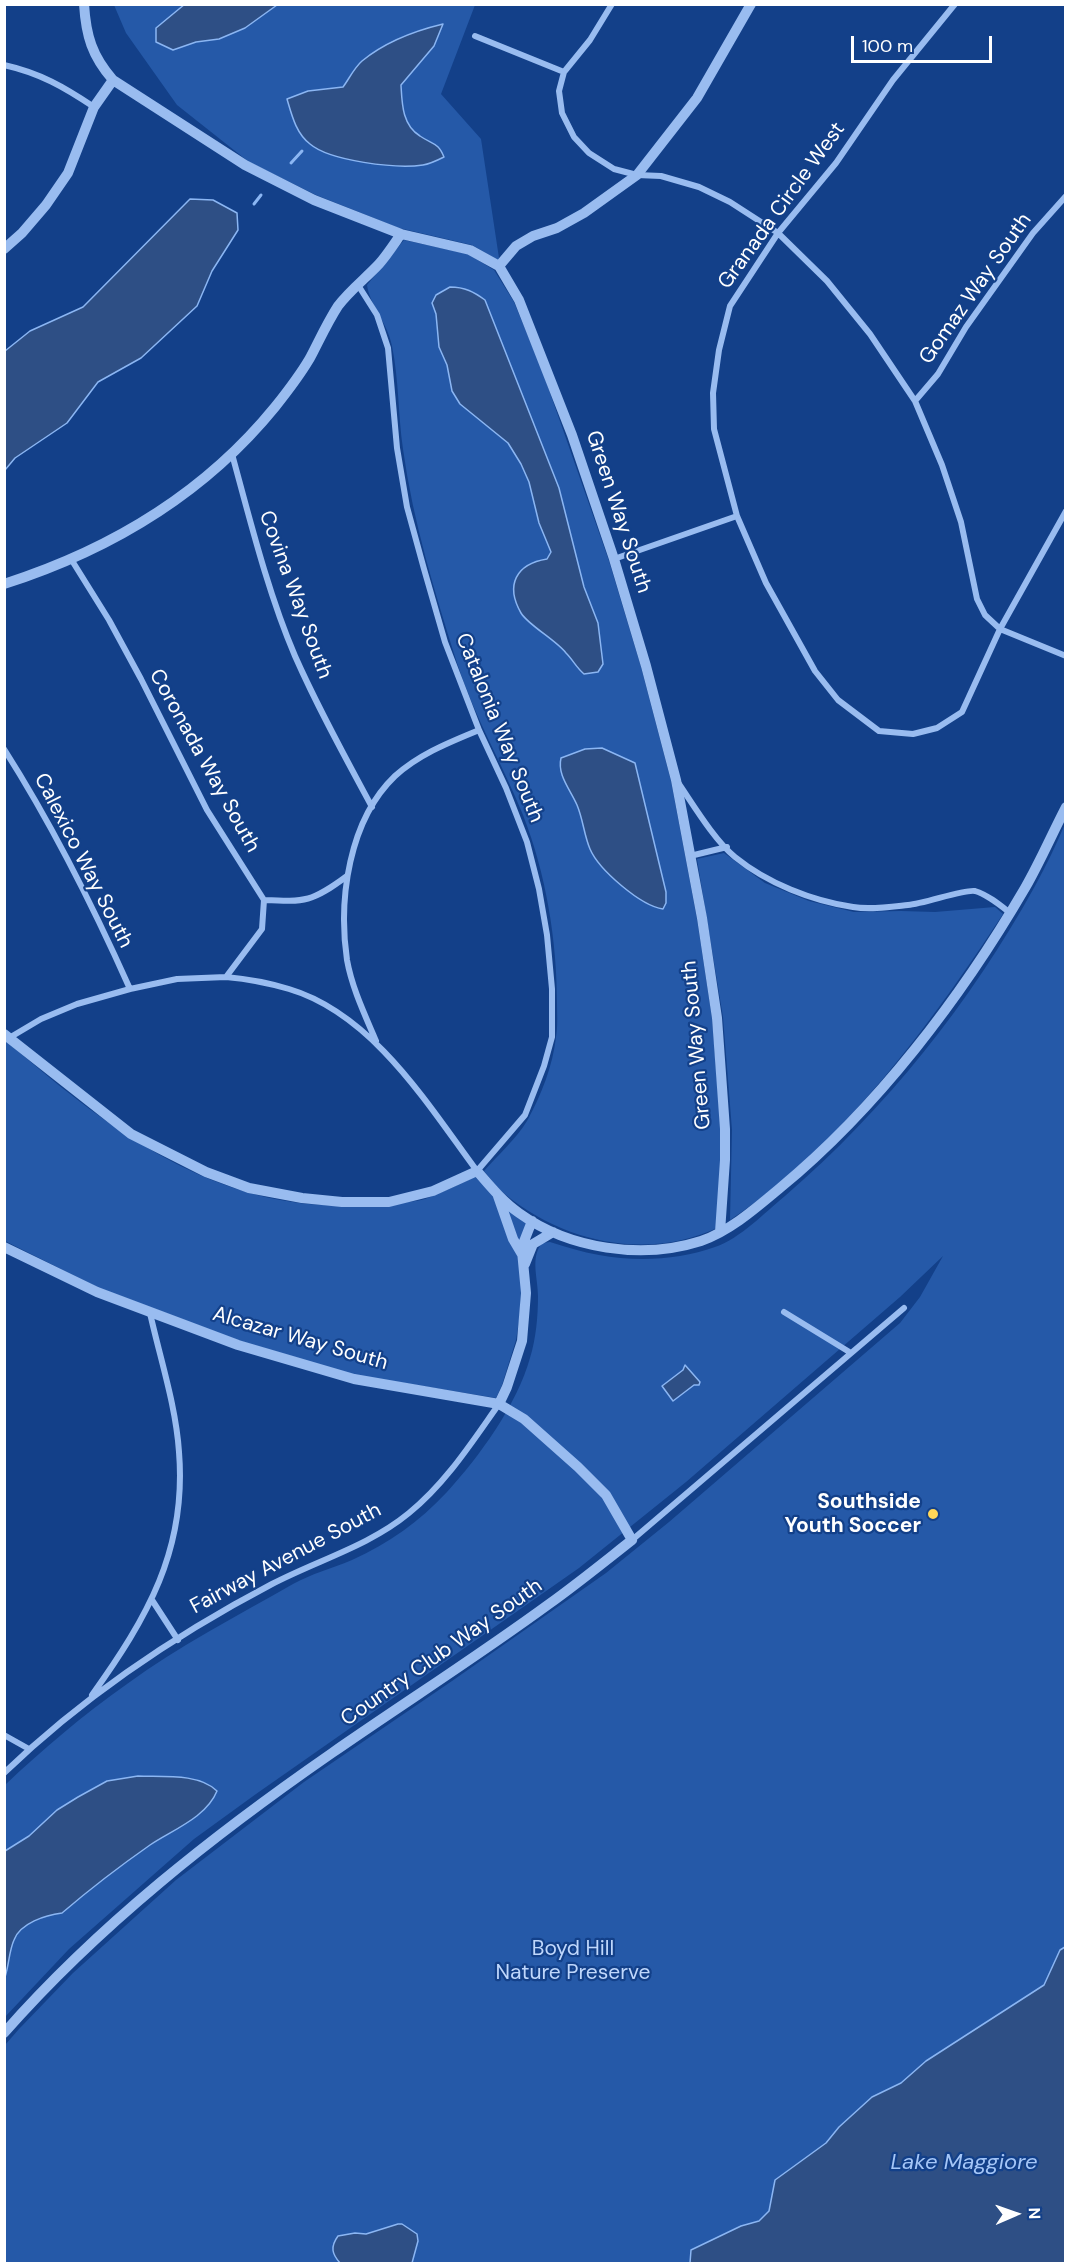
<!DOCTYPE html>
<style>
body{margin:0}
#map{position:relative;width:1070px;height:2268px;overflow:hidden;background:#134089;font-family:"DM Sans",sans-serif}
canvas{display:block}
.frame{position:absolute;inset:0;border:6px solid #fff;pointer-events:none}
.north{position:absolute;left:986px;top:2184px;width:60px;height:60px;-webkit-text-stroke:4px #134089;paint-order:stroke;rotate:88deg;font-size:16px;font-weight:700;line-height:24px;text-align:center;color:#fff}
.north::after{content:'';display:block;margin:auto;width:21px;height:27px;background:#fff;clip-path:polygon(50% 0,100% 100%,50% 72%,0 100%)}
.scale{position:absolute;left:851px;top:36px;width:141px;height:27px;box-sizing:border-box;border:3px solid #fff;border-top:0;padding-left:8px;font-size:18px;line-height:21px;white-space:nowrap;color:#fff;-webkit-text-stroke:4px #134089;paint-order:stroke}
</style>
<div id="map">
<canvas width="1070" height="2268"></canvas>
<div class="frame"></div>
<div class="north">N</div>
<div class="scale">100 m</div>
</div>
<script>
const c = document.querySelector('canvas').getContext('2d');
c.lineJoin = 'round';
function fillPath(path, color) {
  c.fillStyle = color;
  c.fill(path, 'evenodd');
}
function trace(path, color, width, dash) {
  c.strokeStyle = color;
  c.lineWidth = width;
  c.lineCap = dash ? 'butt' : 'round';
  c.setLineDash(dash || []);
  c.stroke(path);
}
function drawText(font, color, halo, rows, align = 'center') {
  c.font = font + ' "DM Sans",sans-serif';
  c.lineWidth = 4.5;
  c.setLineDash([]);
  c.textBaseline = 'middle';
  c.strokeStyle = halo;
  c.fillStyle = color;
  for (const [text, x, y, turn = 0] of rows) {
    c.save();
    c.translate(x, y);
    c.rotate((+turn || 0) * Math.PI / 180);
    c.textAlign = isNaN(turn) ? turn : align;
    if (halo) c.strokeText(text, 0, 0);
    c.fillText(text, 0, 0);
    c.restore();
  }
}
const green = new Path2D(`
 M114 5H185L156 28 173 50 196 42 219 39 245 28 277 5H475L441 94 481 139 499 258 498 260 472 245 399 228 316 195 249 162 177 105 126 33ZM442 24 434 46 401 85C403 120 406 130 439 146L308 91 343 87C349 79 354 68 362 61 385 42 414 31 442 24Z
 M404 240 468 254 494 270 514 302 542 370 609 561 641 667 671 781 697 919 712 1018 721 1131 719 1227C649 1261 565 1243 506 1195 497 1188 491 1179 484 1171 498 1155 516 1139 527 1121 541 1096 553 1065 556 1037 558 1026 557 1014 557 1004 557 940 546 874 523 815 502 763 474 716 457 663 435 593 413 522 403 449 398 415 399 380 392 346 388 323 370 306 367 285Z
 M1065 824 1066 1947 1060 1950 1044 1985 926 2061 901 2083 872 2097 839 2127 826 2143 775 2180 769 2211 759 2221 741 2226 691 2250 690 2263H5V2045L19 2029 73 1973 176 1880 304 1782 452 1681 606 1573 669 1522 900 1323 920 1297 943 1256 900 1297 686 1482 579 1568 256 1794 194 1839 69 1949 5 2017V1785C43 1749 83 1715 127 1684 179 1646 237 1616 293 1584 311 1574 333 1568 352 1560 389 1543 419 1522 447 1492 479 1457 517 1405 530 1358 536 1339 538 1316 538 1296 538 1278 530 1258 542 1243L550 1242C566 1247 582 1252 599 1255 636 1262 680 1260 715 1247 741 1238 764 1213 785 1196 885 1110 971 1002 1035 886 1046 866 1056 845 1065 824Z
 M724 853 765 883 809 901 854 912 901 911 935 912 995 907 1003 914C931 1024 841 1147 730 1220L732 1130 723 1017 697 859Z
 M5 1040C110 1131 223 1218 371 1204 388 1202 409 1204 425 1199 442 1193 459 1184 475 1177L532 1226 521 1286 520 1314 516 1340 502 1385 496 1398 355 1375 240 1341 99 1288 5 1241Z`);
const water = new Path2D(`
 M185 4H277V5L245 28 219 39 196 42 173 50 156 42V28Z
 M443 24 434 46 401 85C402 103 402 125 420 136 433 145 438 142 444 157 438 160 430 164 423 165 396 169 330 161 310 144 296 133 292 116 287 99L308 91 343 87C349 79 354 68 362 61 385 42 414 31 443 24Z
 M190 199 213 200 237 213 238 230 212 271 197 306 141 358 98 382 67 423 15 458 5 470V351L30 331 83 307Z
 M450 287C465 287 474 292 485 300L559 488 584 587 598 623 603 664 598 672 584 674C576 667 573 660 566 653 556 640 528 625 521 613 505 585 516 564 547 559L551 552 539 523 529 482 521 464 508 443 460 404 452 391 447 365 439 347 436 314 432 303 436 295Z
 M602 748 635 763 666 892V903L663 909C641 906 599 870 590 849 584 835 583 819 577 805 570 789 557 775 561 758L585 749Z
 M685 1365 700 1382 699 1385H694L673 1401 662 1386 683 1370Z
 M138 1776C162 1777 199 1773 217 1791 206 1818 172 1830 150 1845 120 1866 90 1889 62 1913 46 1915 20 1923 14 1940 9 1951 9 1965 5 1977V1851L29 1836 57 1810 78 1797 107 1781Z
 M1065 1947V2263H690L691 2250 741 2226 759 2221 769 2211 775 2180 826 2143 839 2127 872 2097 901 2083 926 2061 1044 1985 1060 1950Z
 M398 2224H402L417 2234 418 2241 412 2263H340C332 2254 330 2247 338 2236L355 2233 366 2234Z`);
const stream = new Path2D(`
 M291 163 302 151
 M254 204 261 195`);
const minor = new Path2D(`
 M612 4 590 40 564 72 559 91 562 113 574 137 589 153 614 169 637 175 661 176 699 187 730 202 778 233 827 281 870 334 915 401 942 465 961 522 977 599 985 615 1000 629 1066 656
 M955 4 893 80 836 163 778 233 730 306 719 350 713 393 714 429 737 516 766 583 815 671 838 700 879 731 913 734 937 728 962 712 1000 629 1066 511
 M475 36 564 72
 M4 65C40 73 64 87 94 107
 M915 401 938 374 966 327 1033 233 1066 196
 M232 454C250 520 268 593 295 656 318 708 345 757 372 807
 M71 559 109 620 141 679 207 810 264 900
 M614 559 737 516
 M4 749C53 826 93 906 130 989
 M679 784C694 806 715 841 735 857 767 883 812 901 853 907 870 910 890 907 908 905 924 904 964 889 975 891 988 895 1000 905 1010 913
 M690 856 727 847
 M264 900C306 902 312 902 347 876
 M226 977C248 979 269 983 289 989 373 1014 428 1105 477 1171L525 1115 544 1066 552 1037V989L547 935 539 889 527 842 506 788 479 730 445 642 424 569 407 507 397 448 388 348 377 315 358 285
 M9 1038 41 1019 77 1004 130 989 177 979 226 977 262 929 264 900
 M376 1041C365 1015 352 988 347 960 338 899 349 820 395 776 419 754 450 742 479 730
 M784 1312 851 1353
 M632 1540 904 1308
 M152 1600 178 1640
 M92 1695C147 1618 187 1550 179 1452 176 1406 160 1358 150 1313
 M4 1735 29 1749
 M4 1773C83 1697 175 1635 272 1584 318 1560 369 1546 409 1513 446 1483 472 1442 499 1404`);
const tertiary = new Path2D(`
 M113 80 245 165 314 200 401 234 470 250 499 266 519 300 572 435 614 559 646 666 676 780 702 918 717 1018 725 1129V1160L720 1232
 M4 249 22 233 46 205 68 173 94 107 113 80C92 56 86 36 84 4
 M499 266 516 246 533 236 557 228 584 213 637 175 697 98 751 4
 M4 584C110 550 205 493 275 407 287 392 300 375 310 358 319 341 327 323 338 306 350 290 366 278 379 264 387 255 394 244 401 234
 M4 1034 131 1134 206 1172 249 1188 302 1198 342 1202H389L433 1191 477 1171C490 1186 503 1202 519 1213 569 1249 642 1260 701 1241 730 1231 756 1208 780 1188 877 1108 961 998 1025 888 1040 862 1052 834 1066 807
 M498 1196 513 1239 523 1256
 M4 1247 97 1292 238 1345 354 1379 499 1404 524 1419 578 1467 606 1495 632 1540C604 1562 577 1584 549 1604 478 1656 404 1703 332 1753 215 1834 99 1925 4 2033
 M525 1264 533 1244 553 1232
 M499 1404 507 1387 522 1341 526 1293 522 1251 523 1244 532 1221`);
const markers = [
 [933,1514,6,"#ffd758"]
];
const streetNames = [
 ["Granada Circle West",782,206,-54],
 ["Gomaz Way South",976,289,-55],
 ["Green Way South",618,512,72],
 ["Covina Way South",295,595,70],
 ["Catalonia Way South",499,728,68],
 ["Coronada Way South",204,761,61],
 ["Calexico Way South",83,861,63],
 ["Green Way South",697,1045,-95],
 ["Alcazar Way South",300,1339,16],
 ["Fairway Avenue South",286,1559,-28],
 ["Country Club Way South",442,1653,-35]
];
const poiNames = [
 ["Southside",921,1502],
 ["Youth Soccer",921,1526]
];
const parkNames = [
 ["Boyd Hill",573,1949],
 ["Nature Preserve",573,1973]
];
const waterNames = [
 ["Lake Maggiore",964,2163]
];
fillPath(green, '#2559a8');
fillPath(water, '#2e4f85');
trace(water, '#8bb6f3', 1.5);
trace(stream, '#8bb6f3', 3);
trace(minor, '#99bcf0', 6);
trace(tertiary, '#99bcf0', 10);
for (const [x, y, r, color] of markers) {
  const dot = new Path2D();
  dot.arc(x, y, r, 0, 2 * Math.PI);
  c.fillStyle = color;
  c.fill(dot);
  trace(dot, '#134089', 2);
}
drawText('21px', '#fff', '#134089', streetNames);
drawText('bold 21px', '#fff', '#134089', poiNames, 'right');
drawText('21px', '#bfd7fc', '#134089', parkNames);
drawText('italic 22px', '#a5c6f7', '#134089', waterNames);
</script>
